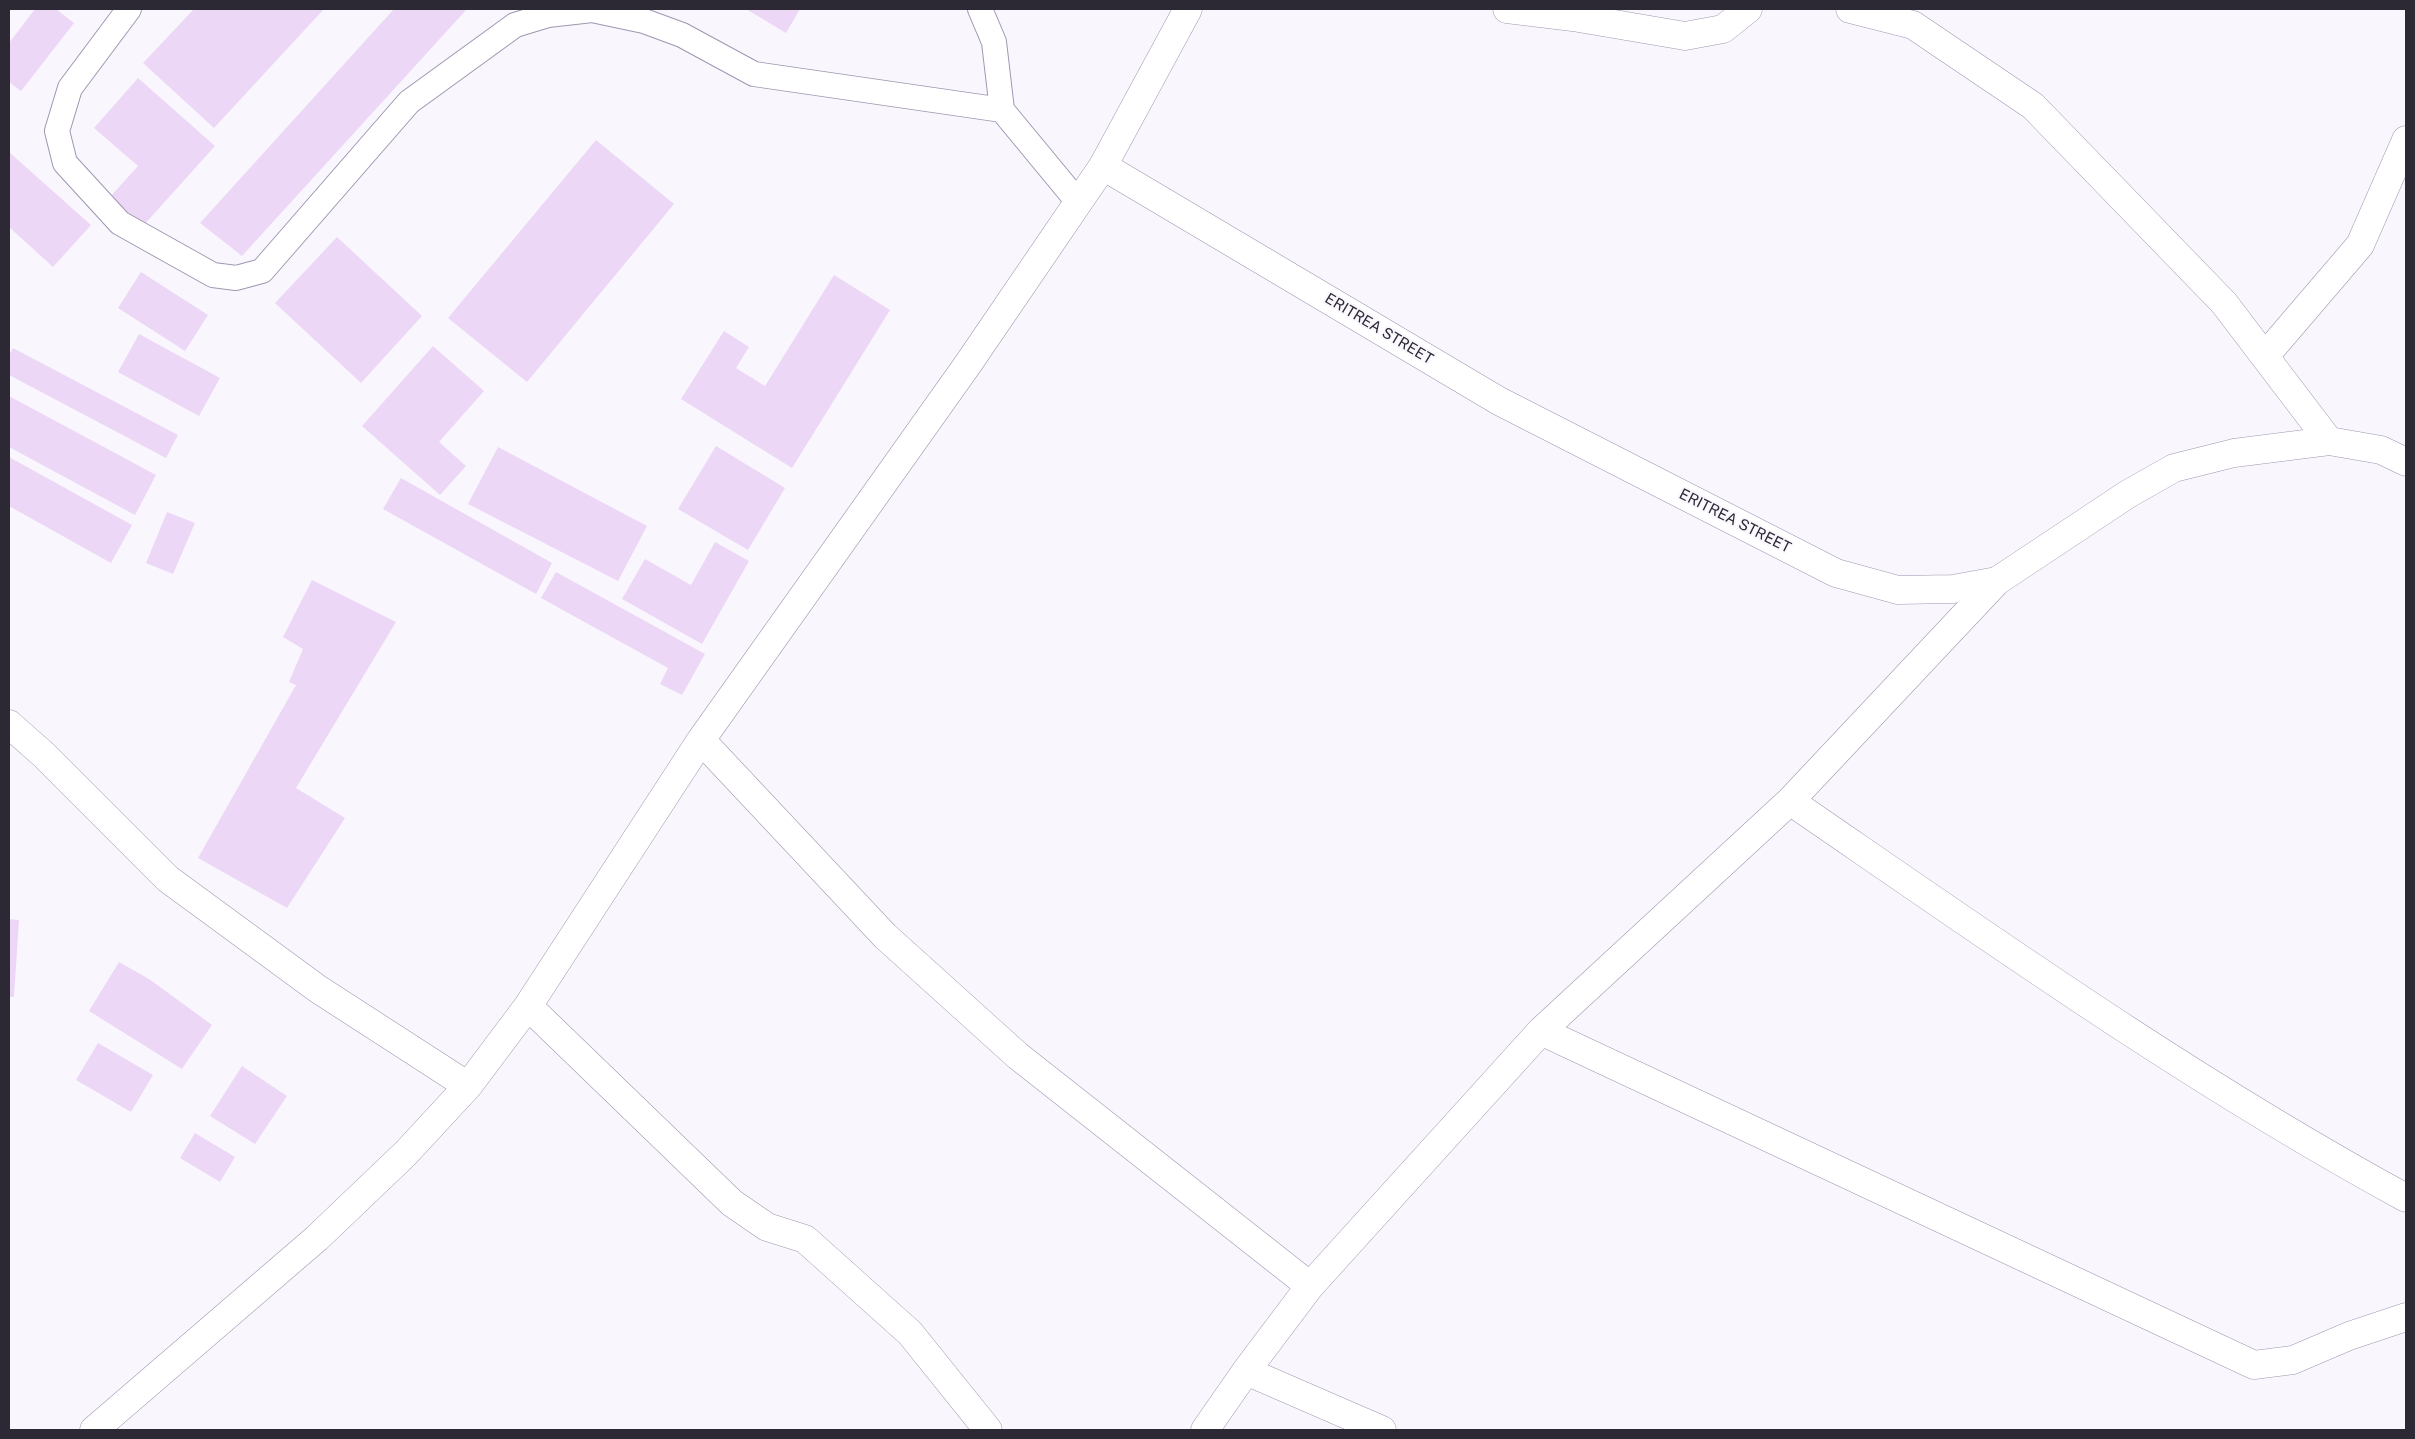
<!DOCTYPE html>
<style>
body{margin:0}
#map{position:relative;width:2415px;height:1439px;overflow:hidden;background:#f9f7fd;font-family:"Public Sans",sans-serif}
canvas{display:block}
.frame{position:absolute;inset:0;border:10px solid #2c2934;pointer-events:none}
</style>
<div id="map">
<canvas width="2415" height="1439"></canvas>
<div class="frame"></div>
</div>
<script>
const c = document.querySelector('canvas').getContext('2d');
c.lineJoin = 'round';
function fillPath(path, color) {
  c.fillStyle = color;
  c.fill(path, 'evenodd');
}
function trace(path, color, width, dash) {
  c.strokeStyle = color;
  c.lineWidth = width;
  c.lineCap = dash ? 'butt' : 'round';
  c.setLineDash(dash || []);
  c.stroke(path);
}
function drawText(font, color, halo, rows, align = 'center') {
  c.font = font + ' "Public Sans",sans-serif';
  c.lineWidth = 4;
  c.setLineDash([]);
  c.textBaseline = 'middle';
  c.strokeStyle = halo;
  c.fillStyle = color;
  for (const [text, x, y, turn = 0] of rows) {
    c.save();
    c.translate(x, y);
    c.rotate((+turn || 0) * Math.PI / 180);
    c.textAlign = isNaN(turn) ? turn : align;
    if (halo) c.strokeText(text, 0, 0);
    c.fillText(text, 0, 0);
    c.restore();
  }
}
const building = new Path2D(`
 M35 9H56L74 23 21 91 9 82V43Z
 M194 9H324L214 128 143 63Z
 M394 9H467L242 256 200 223Z
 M746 9H800L786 33Z
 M138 78 215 146 143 226 110 197 138 166 94 128Z
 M596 140 674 204 527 382 448 318Z
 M9 152 91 225 53 267 9 227Z
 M337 237 422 316 361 383 275 303Z
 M141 272 208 315 185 351 118 308Z
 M834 275 890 310 792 468 681 399 724 331 749 347 736 368 765 386Z
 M139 334 220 378 199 416 118 372Z
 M433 346 484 391 439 442 466 466 440 495 362 426Z
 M13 348 178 435 166 458 9 375V355Z
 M9 396 156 475 135 515 9 447Z
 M716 446 785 488 748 550 678 509Z
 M498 447 647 526 618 581 468 504Z
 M9 457 132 525 111 563 9 506Z
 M401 478 552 563 536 594 383 509Z
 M167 512 195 523 173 574 146 563Z
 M715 542 749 561 702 644 622 599 645 559 691 585Z
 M556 572 705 654 682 695 660 684 668 668 541 598Z
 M312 580 396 622 296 788 345 818 287 908 198 858 296 685 289 682 303 649 283 637Z
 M9 919 19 920 14 997H9Z
 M119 962 149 979 212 1025 182 1069 89 1011Z
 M98 1043 153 1075 131 1112 76 1080Z
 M242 1066 287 1096 255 1144 210 1116Z
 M195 1133 235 1157 220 1182 180 1158Z`);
const lane = new Path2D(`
 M129 9 70 88 57 131 65 163 120 223 213 275 236 278 262 271 409 102 515 25 548 15 592 10 644 21 682 35 754 74 1002 110
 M980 9 994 42 1002 110 1078 202`);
const street = new Path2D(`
 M1507 9 1573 17 1685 36 1723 29 1748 9
 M1850 9 1913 25 2033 106 2224 303 2329 441
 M2265 356 2360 245 2406 140
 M9 724 44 755 168 879 318 989 468 1086
 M701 740 885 936 1018 1056 1310 1286
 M1790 801C1991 939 2191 1081 2406 1198
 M528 1006 732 1203 767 1227 805 1239 910 1333 988 1430
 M1541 1031 2254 1365 2293 1360 2349 1336 2406 1317
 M1246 1371 1382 1430
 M94 1430 317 1238 405 1154 468 1086 528 1006 701 740 968 364 1103 166
 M1205 1430 1246 1371 1310 1286 1541 1031 1790 801 1997 581`);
const secondary = new Path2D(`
 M1188 9 1103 166 1499 401 1836 573 1898 590 1953 589 1997 581 2128 494 2174 468 2234 453 2329 441 2381 450 2406 462`);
const streetNames = [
 ["ERITREA STREET",1379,329,31],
 ["ERITREA STREET",1735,521,27]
];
fillPath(building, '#ecd7f6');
trace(lane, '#9e97b1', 26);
trace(street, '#9e97b1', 29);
trace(secondary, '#9e97b1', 29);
trace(lane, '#fff', 24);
trace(street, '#fff', 28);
trace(secondary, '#fff', 28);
drawText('15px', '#2c2934', '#f9f7fd', streetNames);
</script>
